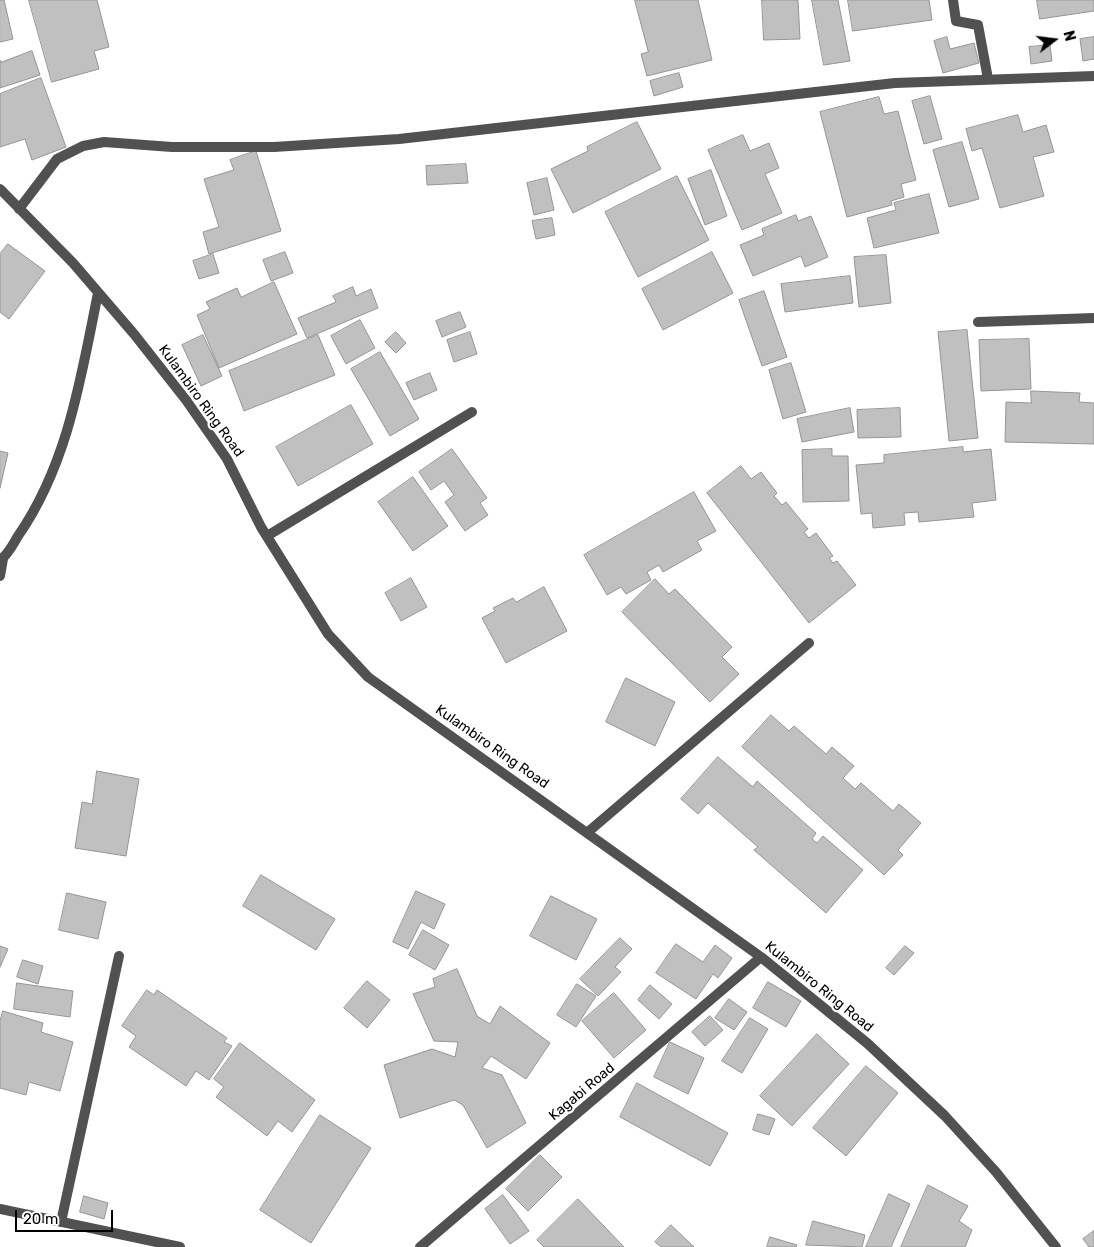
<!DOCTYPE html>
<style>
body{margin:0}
#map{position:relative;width:1094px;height:1247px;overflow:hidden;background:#fff;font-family:Rubik,sans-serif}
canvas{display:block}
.north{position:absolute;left:1029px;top:15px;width:50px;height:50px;-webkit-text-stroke:4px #fff;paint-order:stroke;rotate:75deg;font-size:14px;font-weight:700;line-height:20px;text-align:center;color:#000}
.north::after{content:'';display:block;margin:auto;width:18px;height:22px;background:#000;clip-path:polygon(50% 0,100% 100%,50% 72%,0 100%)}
.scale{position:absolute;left:15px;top:1210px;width:98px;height:22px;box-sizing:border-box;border:2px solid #000;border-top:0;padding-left:6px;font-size:15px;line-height:18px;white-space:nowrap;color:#000;-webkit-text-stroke:4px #fff;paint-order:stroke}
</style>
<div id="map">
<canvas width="1094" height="1247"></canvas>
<div class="north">N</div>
<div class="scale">20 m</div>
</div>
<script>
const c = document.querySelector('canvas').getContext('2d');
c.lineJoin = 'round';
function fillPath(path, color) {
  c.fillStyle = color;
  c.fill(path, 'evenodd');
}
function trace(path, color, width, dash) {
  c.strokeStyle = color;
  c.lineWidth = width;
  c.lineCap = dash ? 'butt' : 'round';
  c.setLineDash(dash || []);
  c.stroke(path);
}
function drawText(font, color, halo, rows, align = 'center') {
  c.font = font + ' Rubik,sans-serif';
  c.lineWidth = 4.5;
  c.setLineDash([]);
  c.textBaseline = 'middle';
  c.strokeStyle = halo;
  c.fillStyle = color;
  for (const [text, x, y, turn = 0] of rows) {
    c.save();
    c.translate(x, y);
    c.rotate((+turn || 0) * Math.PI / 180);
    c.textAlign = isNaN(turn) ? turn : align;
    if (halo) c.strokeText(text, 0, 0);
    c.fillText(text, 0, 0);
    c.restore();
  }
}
const building = new Path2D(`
 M0 0H4L13 39 0 42Z
 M29 0H97L109 47 94 51 99 69 52 82Z
 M635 0H698L712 60 647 76 641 54 648 52Z
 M762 0H798L800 39 764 40Z
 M812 0H838L850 61 824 65Z
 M848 0H929L932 20 853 31Z
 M1037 0H1094V11L1040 19Z
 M947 37 950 49 974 43 979 63 943 73 934 41Z
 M1094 37V59L1083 61 1080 39Z
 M1050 45 1052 61 1031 64 1029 47Z
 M32 51 40 75 0 88V60L1 62Z
 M679 73 683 87 654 96 650 81Z
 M41 78 66 147 32 160 25 139 0 147V94Z
 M930 96 942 139 924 144 912 101Z
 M879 97 884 114 898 111 916 180 901 184 904 197 891 201 892 205 847 217 820 112Z
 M1018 115 1023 132 1046 125 1054 152 1033 157 1044 196 1000 208 982 148 972 151 966 129Z
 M637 122 661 169 573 213 551 169 588 151 587 147Z
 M743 135 750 151 769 143 779 168 765 174 782 213 742 230 708 150Z
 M962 142 979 199 949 207 933 150Z
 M256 151 281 231 209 254 203 232 219 227 204 179 234 170 230 160Z
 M466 164 468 183 427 185 426 166Z
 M711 170 727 216 705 225 688 179Z
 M677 176 709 240 638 277 605 212Z
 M547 178 554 210 534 215 527 183Z
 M929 194 939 233 874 248 867 218 896 210 894 203Z
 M796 215 798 221 811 216 828 257 805 267 801 256 753 276 740 245 764 235 762 229Z
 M552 218 555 235 536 239 532 221Z
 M8 244 45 271 9 319 0 312V254Z
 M285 252 293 273 271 281 263 260Z
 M712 252 733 293 663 330 642 289Z
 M213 254 219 273 199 279 193 261Z
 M886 255 891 303 859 307 854 257Z
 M850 276 853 303 785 312 781 284Z
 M274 282 297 334 219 368 197 315 210 309 206 302 237 288 241 297Z
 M353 287 356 296 371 289 378 308 307 338 298 318 336 302 333 296Z
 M764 291 787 357 762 366 739 300Z
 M460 312 466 327 442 337 436 321Z
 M360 320 375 348 346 364 331 336Z
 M967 330 978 438 949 441 938 332Z
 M396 332 406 343 396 353 385 342Z
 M470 332 477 354 454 362 447 340Z
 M203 335 222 376 201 386 182 345Z
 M318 335 335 375 244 411 229 371Z
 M1029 339 1031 389 981 391 979 340Z
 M380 352 419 419 390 436 351 369Z
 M791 363 806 412 783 419 769 370Z
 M430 373 437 390 414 400 406 383Z
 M1031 391 1080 393 1079 402 1094 403V444L1005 442 1006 402 1031 403Z
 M351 405 373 444 298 486 276 447Z
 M850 408 854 432 802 442 797 419Z
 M900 408 901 437 858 438 857 410Z
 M963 447V452L991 449 996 500 972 503 974 517 919 522 918 512 904 513 905 525 873 528 872 513 861 514 856 465 884 463V455Z
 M452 449 487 498 480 503 488 515 465 531 445 502 454 495 444 481 431 490 419 472Z
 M832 449V456H848L849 501 803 502 802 450Z
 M0 451 8 453 0 488Z
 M741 466 751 479 761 472 777 493 774 496 782 505 786 502 808 529 804 532 809 538 816 533 833 556 829 558 833 563 837 561 856 585 809 623 707 493Z
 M413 477 448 526 413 551 378 502Z
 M694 492 716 531 697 541 702 550 663 572 659 565 647 572 651 580 626 594 621 587 607 595 584 555Z
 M411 578 427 607 401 621 385 593Z
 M655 579 669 594 675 589 732 647 722 657 739 674 710 702 622 612Z
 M544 587 567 631 506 663 482 618 495 611 493 608 513 598 516 602Z
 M626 678 675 702 655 746 606 722Z
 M771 715 789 731 794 726 826 754 832 747 854 766 843 778 855 789 861 783 893 811 899 804 921 823 898 850 903 855 884 875 742 747Z
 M718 757 753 787 757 781 816 833 812 839 817 843 823 836 863 870 826 913 754 850 758 847 708 803 698 814 681 799Z
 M97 771 139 779 126 856 75 848 82 802 92 804Z
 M261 875 335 919 316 950 243 906Z
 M416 891 445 904 434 929 421 922 408 949 393 942Z
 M67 893 106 902 98 939 59 930Z
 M551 896 597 919 576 960 530 936Z
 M423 930 449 945 435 970 409 955Z
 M620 938 632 949 615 967 621 972 598 996 580 979Z
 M676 944 703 962 715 945 732 958 718 978 713 974 696 999 656 973Z
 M0 946 8 949 0 967Z
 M905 946 914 953 894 975 886 968Z
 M23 960 43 966 38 984 17 977Z
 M457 969 477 1016 490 1024 500 1006 550 1043 526 1079 491 1056 482 1068 502 1075 526 1123 487 1148 463 1105 454 1100 400 1118 384 1065 432 1049 455 1057 458 1042 434 1041 413 994 435 987 433 979Z
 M367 981 390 1000 367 1028 344 1008Z
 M768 982 801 1001 786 1027 753 1008Z
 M17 983 73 991 70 1017 14 1009Z
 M577 984 596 996 576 1027 557 1015Z
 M650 985 672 1004 659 1019 638 1000Z
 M147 990 154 995 157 990 227 1038 224 1042 232 1046 209 1080 196 1071 186 1086 129 1047 136 1036 122 1026Z
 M614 993 646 1030 614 1058 582 1021Z
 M729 999 747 1012 734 1030 715 1018Z
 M3 1011 43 1023 41 1032 73 1042 60 1091 29 1082 26 1095 0 1088V1021Z
 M710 1016 723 1030 705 1046 692 1032Z
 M750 1018 768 1029 742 1073 722 1061Z
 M817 1034 849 1064 792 1126 760 1096Z
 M670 1042 704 1058 688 1094 654 1077Z
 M240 1043 315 1100 292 1132 278 1121 267 1136 216 1097 224 1087 214 1079Z
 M866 1066 898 1093 846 1156 813 1128Z
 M637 1083 728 1133 710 1166 620 1117Z
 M758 1114 775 1119 769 1135 753 1130Z
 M320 1115 371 1148 311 1243 260 1210Z
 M540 1155 562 1177 528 1211 506 1189Z
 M928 1185 968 1206 959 1221 972 1230 965 1247H901Z
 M889 1194 910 1204 891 1247H866Z
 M503 1195 529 1231 510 1244 485 1209Z
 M84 1196 108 1203 104 1219 80 1212Z
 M578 1199 624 1247H544L537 1240Z
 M813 1221 865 1235 862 1247 806 1245Z
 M671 1225 694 1247H661L655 1242Z
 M1094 1231V1247H1089L1083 1239Z
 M770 1237 797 1245 796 1247H767Z`);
const lane = new Path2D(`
 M953 0 956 21 978 25 988 79
 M588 832 809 643`);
const street = new Path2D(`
 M0 189 73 263 134 334 186 400 227 459 261 527 328 634 368 677 761 957 867 1043 945 1116 996 1172 1056 1247
 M19 209 57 159 83 146 104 142 172 147H274L399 139 895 83 1094 76
 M978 322 1094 318
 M267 536 472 412
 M0 560C8 555 13 544 18 536 68 464 81 377 98 293
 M0 576 3 559
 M0 1209 180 1247
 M61 1222 119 956
 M420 1247 761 957`);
const streetNames = [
 ["Kulambiro Ring Road",201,401,54],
 ["Kulambiro Ring Road",492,747,35],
 ["Kulambiro Ring Road",819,987,39],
 ["Kagabi Road",582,1092,-40]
];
fillPath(building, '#c0c0c0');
trace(building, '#959595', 1);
trace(lane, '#515151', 10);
trace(street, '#515151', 10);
drawText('14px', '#000', '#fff', streetNames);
</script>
